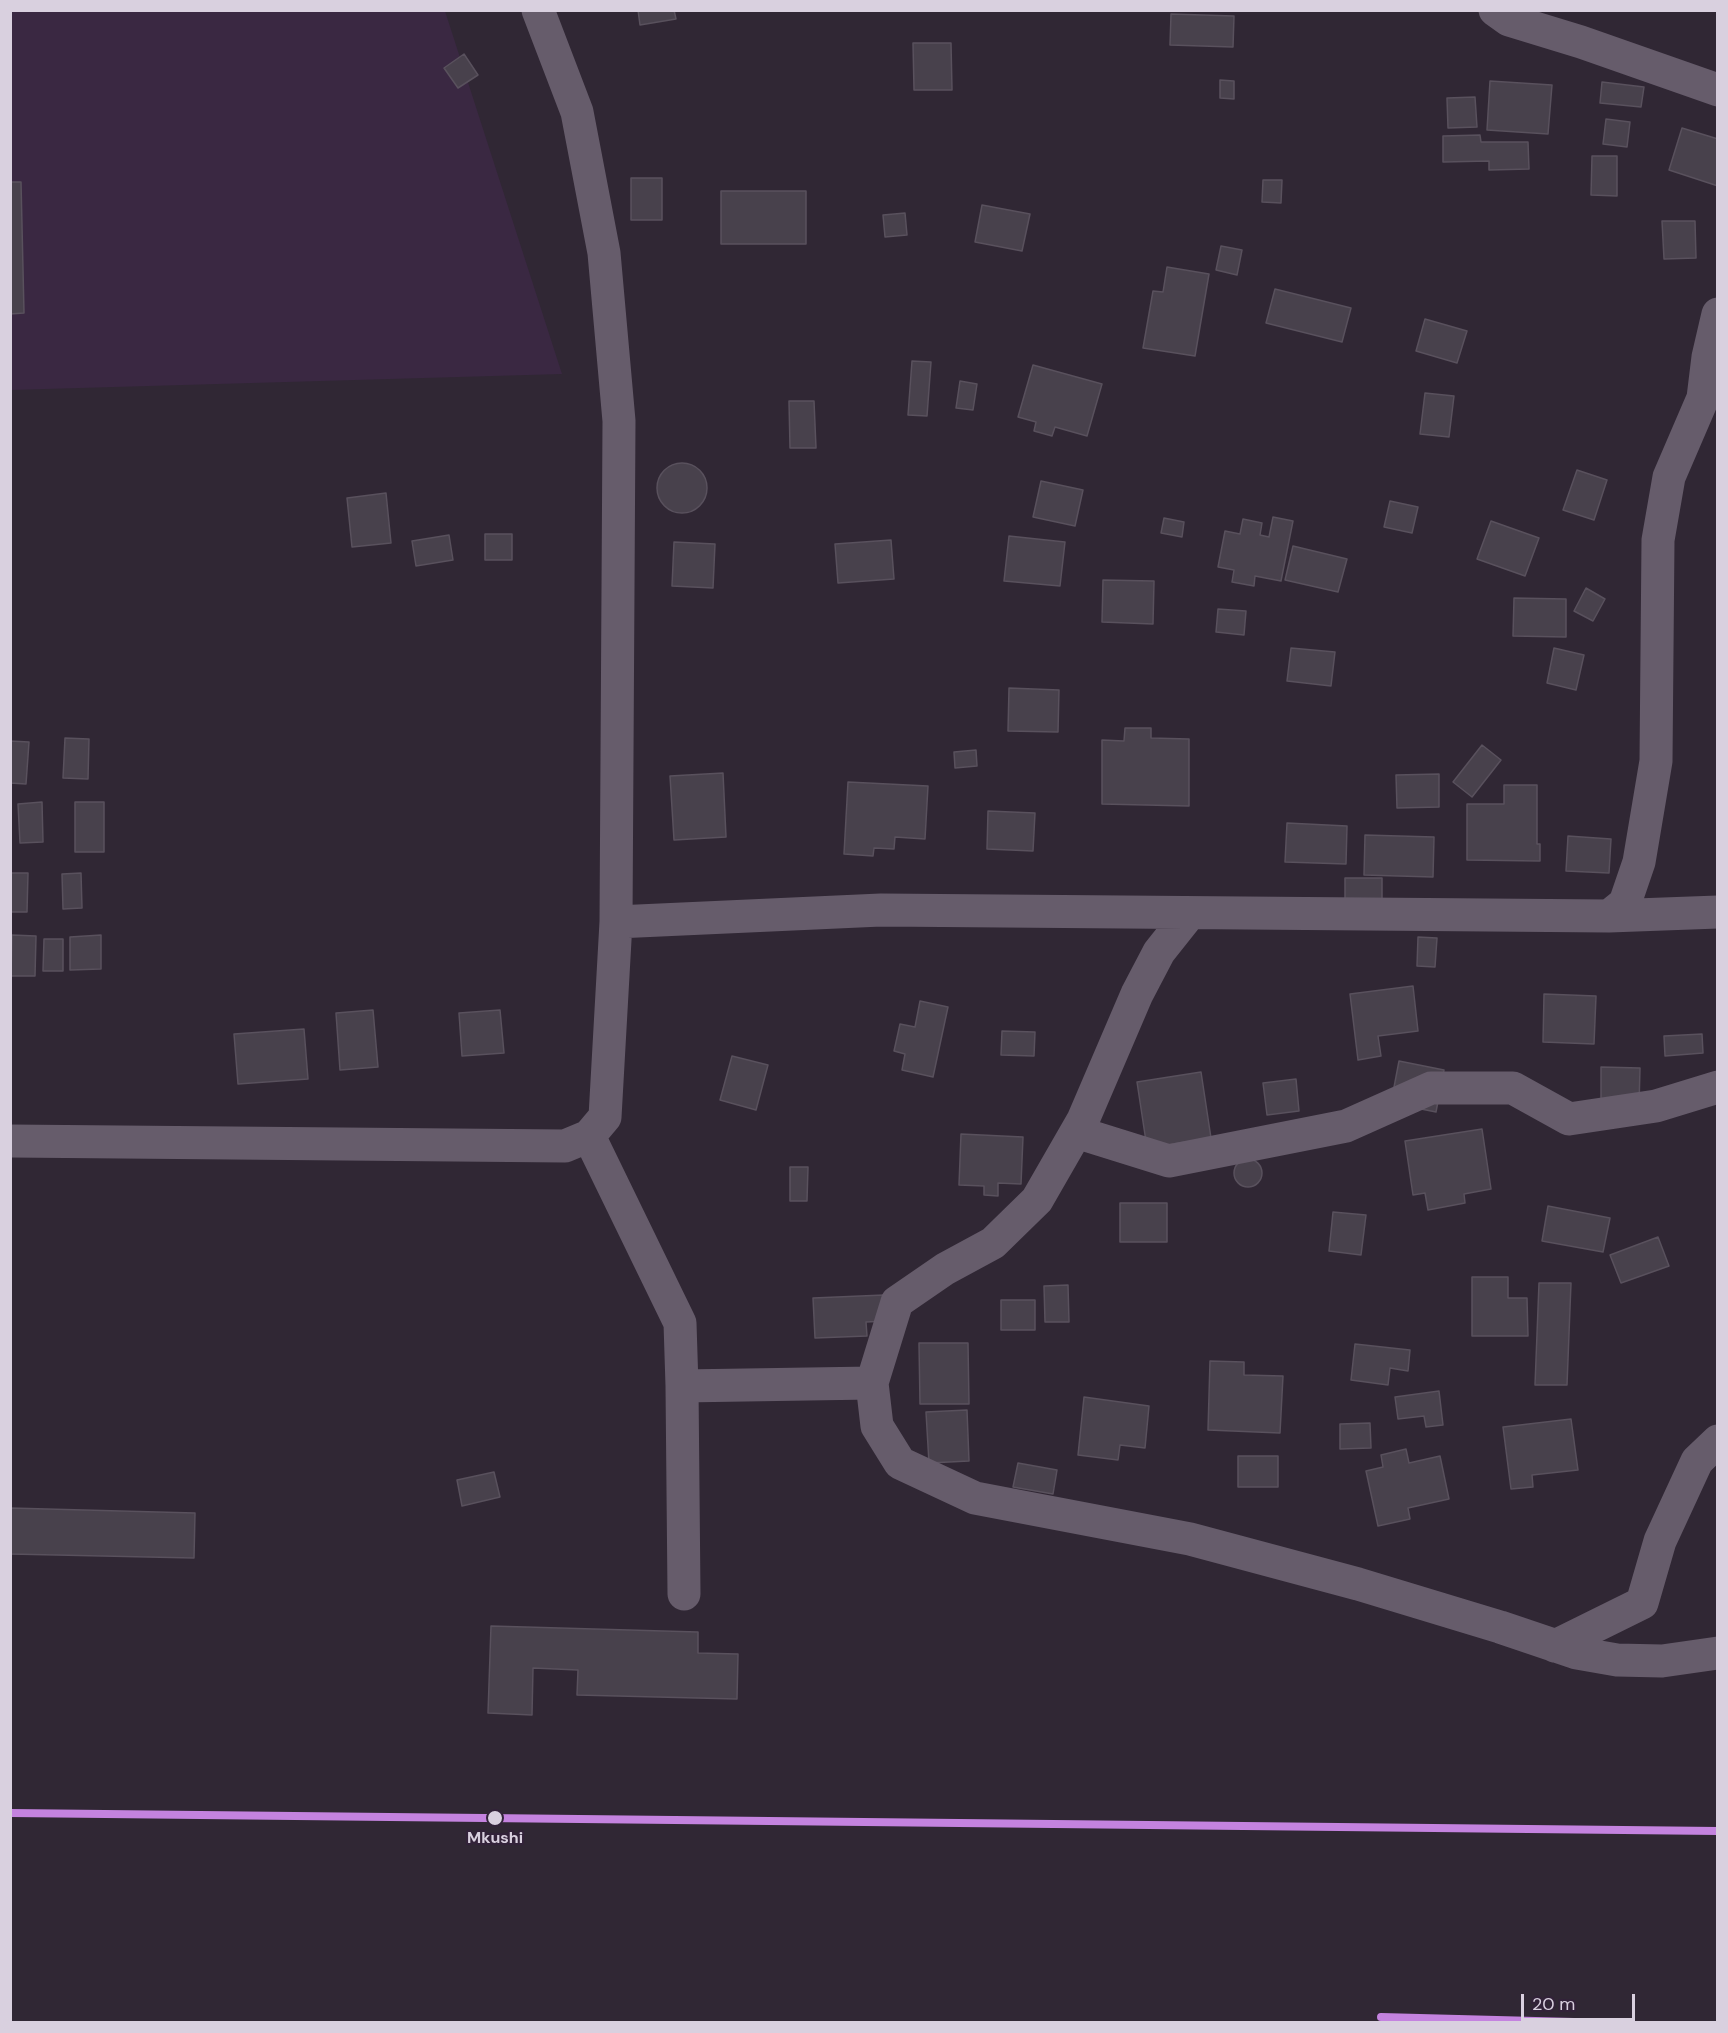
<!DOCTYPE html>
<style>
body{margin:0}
#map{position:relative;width:1728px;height:2033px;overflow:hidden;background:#302734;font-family:"DM Sans",sans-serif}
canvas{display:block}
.frame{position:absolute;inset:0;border:12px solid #d9d0df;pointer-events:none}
.scale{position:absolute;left:1521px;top:1994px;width:114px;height:27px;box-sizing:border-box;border:3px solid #d9d0df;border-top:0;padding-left:8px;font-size:18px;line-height:21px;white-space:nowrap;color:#d9d0df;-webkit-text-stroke:4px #322239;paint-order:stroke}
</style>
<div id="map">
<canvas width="1728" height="2033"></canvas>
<div class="frame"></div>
<div class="scale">20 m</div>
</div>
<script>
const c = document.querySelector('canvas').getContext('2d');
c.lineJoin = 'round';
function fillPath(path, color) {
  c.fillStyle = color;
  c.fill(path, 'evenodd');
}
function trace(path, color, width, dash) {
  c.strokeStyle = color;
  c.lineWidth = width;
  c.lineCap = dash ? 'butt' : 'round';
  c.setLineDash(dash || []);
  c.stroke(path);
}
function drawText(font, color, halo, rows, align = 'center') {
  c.font = font + ' "DM Sans",sans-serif';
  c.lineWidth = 4.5;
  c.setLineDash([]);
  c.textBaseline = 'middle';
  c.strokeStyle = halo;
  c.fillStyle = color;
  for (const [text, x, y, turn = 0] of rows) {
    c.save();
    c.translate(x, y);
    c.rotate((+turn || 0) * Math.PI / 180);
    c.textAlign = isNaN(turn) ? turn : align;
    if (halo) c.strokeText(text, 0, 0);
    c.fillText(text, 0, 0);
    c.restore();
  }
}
const built = new Path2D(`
 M10 11H445L562 374 11 390Z`);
const building = new Path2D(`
 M638 10H674L676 19 640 25Z
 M1171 14 1234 16 1233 47 1170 45Z
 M913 43H951L952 90H914Z
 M464 54 478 75 458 88 444 68Z
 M1220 80 1234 81V99L1220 98Z
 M1490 81 1552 85 1548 134 1487 130Z
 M1602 82 1644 87 1641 107 1600 103Z
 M1475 97 1477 127 1448 128 1447 98Z
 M1606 119 1630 122 1627 147 1603 144Z
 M1682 128 1718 139V186L1669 170Z
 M1480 135 1481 142H1528L1529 169 1489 170V161L1443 162V136Z
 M1592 156H1617V196L1591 195Z
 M631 178H662V220H631Z
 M1263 180H1282L1281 203 1262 202Z
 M10 182H21L24 313 10 314Z
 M721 191H806V244H721Z
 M982 205 1030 214 1022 251 975 242Z
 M905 213 907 235 885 237 883 215Z
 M1662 221H1695L1696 258 1664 259Z
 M1221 246 1242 250 1237 275 1216 270Z
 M1167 267 1209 274 1195 356 1143 348 1153 291 1163 292Z
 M1275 289 1351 308 1342 342 1266 323Z
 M1425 319 1467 331 1457 363 1416 351Z
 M912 361 931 362 927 416 908 415Z
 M1033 365 1102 384 1087 436 1055 427 1052 436 1034 431 1036 422 1018 417Z
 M960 381 977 384 973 410 956 408Z
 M1425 393 1454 396 1449 437 1420 434Z
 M789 401H814L816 448H790Z
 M657 488a25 25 0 1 1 50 0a25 25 0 1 1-50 0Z
 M1577 470 1607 480 1594 520 1563 510Z
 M1041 481 1083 490 1075 526 1033 517Z
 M386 493 391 543 352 547 347 498Z
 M1390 501 1418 507 1412 533 1384 527Z
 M1273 517 1293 521 1281 581 1255 576 1254 586 1232 582 1234 570 1218 567 1225 531 1240 534 1243 519 1262 523 1260 535 1269 537Z
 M1164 518 1184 522 1182 537 1161 533Z
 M1491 521 1539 538 1525 576 1477 559Z
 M485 534H512V560H485Z
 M449 535 453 560 416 566 412 541Z
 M1009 536 1065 542 1060 586 1004 581Z
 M891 540 894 579 838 583 835 544Z
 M674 542 715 544 713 588 672 586Z
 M1293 546 1347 559 1338 592 1285 580Z
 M1103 580 1154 581 1153 624 1102 622Z
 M1586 588 1605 599 1593 621 1574 611Z
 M1514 598 1566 599V637L1513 636Z
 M1218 609 1246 611 1244 635 1216 632Z
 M1291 648 1335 652 1331 686 1287 681Z
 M1554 648 1584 655 1576 690 1547 683Z
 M1009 688 1059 690 1058 732 1008 731Z
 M1125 728H1151V738L1189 739V806L1102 804V740L1124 741Z
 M65 738 89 739 88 779 63 778Z
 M10 741 29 742 26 784 10 783Z
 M1482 745 1501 760 1472 797 1453 782Z
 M976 750 977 766 955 768 954 752Z
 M723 773 726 837 674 840 670 776Z
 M1439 774V807L1397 808 1396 775Z
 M848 782 928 786 925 839 895 837 894 849 874 848 873 856 844 854Z
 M1504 785H1537V844H1540V861L1467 860V804H1504Z
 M42 802 43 842 20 843 18 804Z
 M75 802H104V852H75Z
 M988 811 1035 813 1033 851 987 849Z
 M1287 823 1347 826 1346 864 1285 862Z
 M1365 835 1434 837 1433 877 1364 875Z
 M1568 836 1611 839 1609 873 1566 871Z
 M10 873H28L27 912H10Z
 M81 873 82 908 63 909 62 874Z
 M1345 878H1382V910L1345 911Z
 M12 935 36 936 35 976H11Z
 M101 935V969L70 970V937Z
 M1418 937 1437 938 1435 967 1417 966Z
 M44 939H63V971H43Z
 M1413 986 1418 1031 1378 1036 1381 1056 1358 1060 1350 994Z
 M1544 994 1596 996 1594 1044 1543 1042Z
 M920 1001 948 1007 933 1077 902 1070 905 1054 894 1051 900 1024 915 1027Z
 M373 1010 378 1067 340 1070 336 1013Z
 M500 1010 504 1053 462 1056 459 1013Z
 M304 1029 308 1079 238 1084 234 1034Z
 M1002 1031 1035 1032 1034 1056 1001 1055Z
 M1702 1034 1703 1053 1665 1056 1664 1036Z
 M732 1056 768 1065 756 1110 720 1100Z
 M1399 1061 1444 1070 1436 1112 1391 1103Z
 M1601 1067 1640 1068 1639 1105 1601 1103Z
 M1201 1072 1211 1138 1147 1148 1137 1082Z
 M1296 1079 1299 1111 1267 1115 1263 1083Z
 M1482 1129 1491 1189 1464 1194 1465 1203 1428 1210 1425 1193 1413 1195 1405 1141Z
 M961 1134 1023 1137 1021 1184 998 1183V1196L984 1195V1186L959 1185Z
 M1234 1173a14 14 0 1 1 28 0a14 14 0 1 1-28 0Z
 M790 1167H808L807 1201H790Z
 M1120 1203H1167V1242H1120Z
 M1548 1206 1610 1218 1603 1252 1542 1241Z
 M1333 1212 1366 1215 1361 1255 1329 1251Z
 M1658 1237 1669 1266 1621 1283 1610 1255Z
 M1472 1277H1508V1298H1527L1528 1336H1472Z
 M1539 1283H1571L1567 1385H1535Z
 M1068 1285 1069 1322H1045L1044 1286Z
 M884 1295 886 1321 866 1322 867 1336 815 1338 813 1298Z
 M1001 1300H1035V1330H1001Z
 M919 1343H968L969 1404H920Z
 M1355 1344 1410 1350 1408 1371 1390 1368 1388 1385 1351 1380Z
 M1210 1361 1244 1362V1375L1283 1376 1280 1433 1208 1430Z
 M1439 1391 1443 1425 1426 1427 1424 1416 1398 1419 1395 1397Z
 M1084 1397 1149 1406 1145 1448 1120 1445 1118 1460 1078 1455Z
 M967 1410 969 1461 929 1463 926 1412Z
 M1571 1419 1578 1470 1532 1475 1533 1487 1511 1489 1503 1427Z
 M1370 1423 1371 1448 1340 1449V1424Z
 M1406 1449 1409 1463 1440 1456 1449 1499 1408 1508 1410 1519 1378 1526 1366 1471 1383 1467 1381 1455Z
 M1238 1456H1278V1487H1238Z
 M1018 1463 1057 1470 1053 1494 1013 1487Z
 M494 1472 500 1497 462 1506 457 1480Z
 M10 1508 195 1513 194 1558 10 1554Z
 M491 1626 698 1632V1653L738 1654 737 1699 577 1695 578 1670 533 1668 532 1715 488 1713Z`);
const street = new Path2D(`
 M1495 10 1509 20 1581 42 1718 90
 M1190 913 1159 952 1137 994 1083 1120 1037 1200 993 1243 945 1269 897 1302 872 1383 877 1426 900 1463 975 1498 1190 1539 1358 1584 1500 1627 1577 1653 1617 1660 1662 1661 1718 1653
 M1609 916 1625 903 1639 862 1656 761 1658 540 1669 477 1703 398 1708 357 1718 314
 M616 922 881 910 1609 916 1718 912
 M1076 1132 1169 1161 1346 1126 1431 1088H1513L1569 1119 1656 1106 1718 1087
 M589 1136 680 1323 682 1386 684 1594
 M10 1141 565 1146 589 1136 605 1117 616 922 619 421 604 253 577 112 538 10
 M682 1386 872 1383
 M1555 1646 1642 1603 1660 1541 1697 1461 1718 1441`);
const rail1 = new Path2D(`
 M10 1813 1718 1831
 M1381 2017 1574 2022`);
const markers = [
 [495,1818,8,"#d9d0df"]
];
const stopNames = [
 ["Mkushi",495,1839]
];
fillPath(built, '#3a2842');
fillPath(building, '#48414c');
trace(building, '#59515d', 1.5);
trace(street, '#665c6b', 33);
trace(rail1, '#c483df', 8);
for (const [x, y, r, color] of markers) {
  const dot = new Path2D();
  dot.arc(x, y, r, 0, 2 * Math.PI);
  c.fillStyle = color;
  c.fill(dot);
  trace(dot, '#322239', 2);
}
drawText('bold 16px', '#d9d0df', '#322239', stopNames);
</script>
